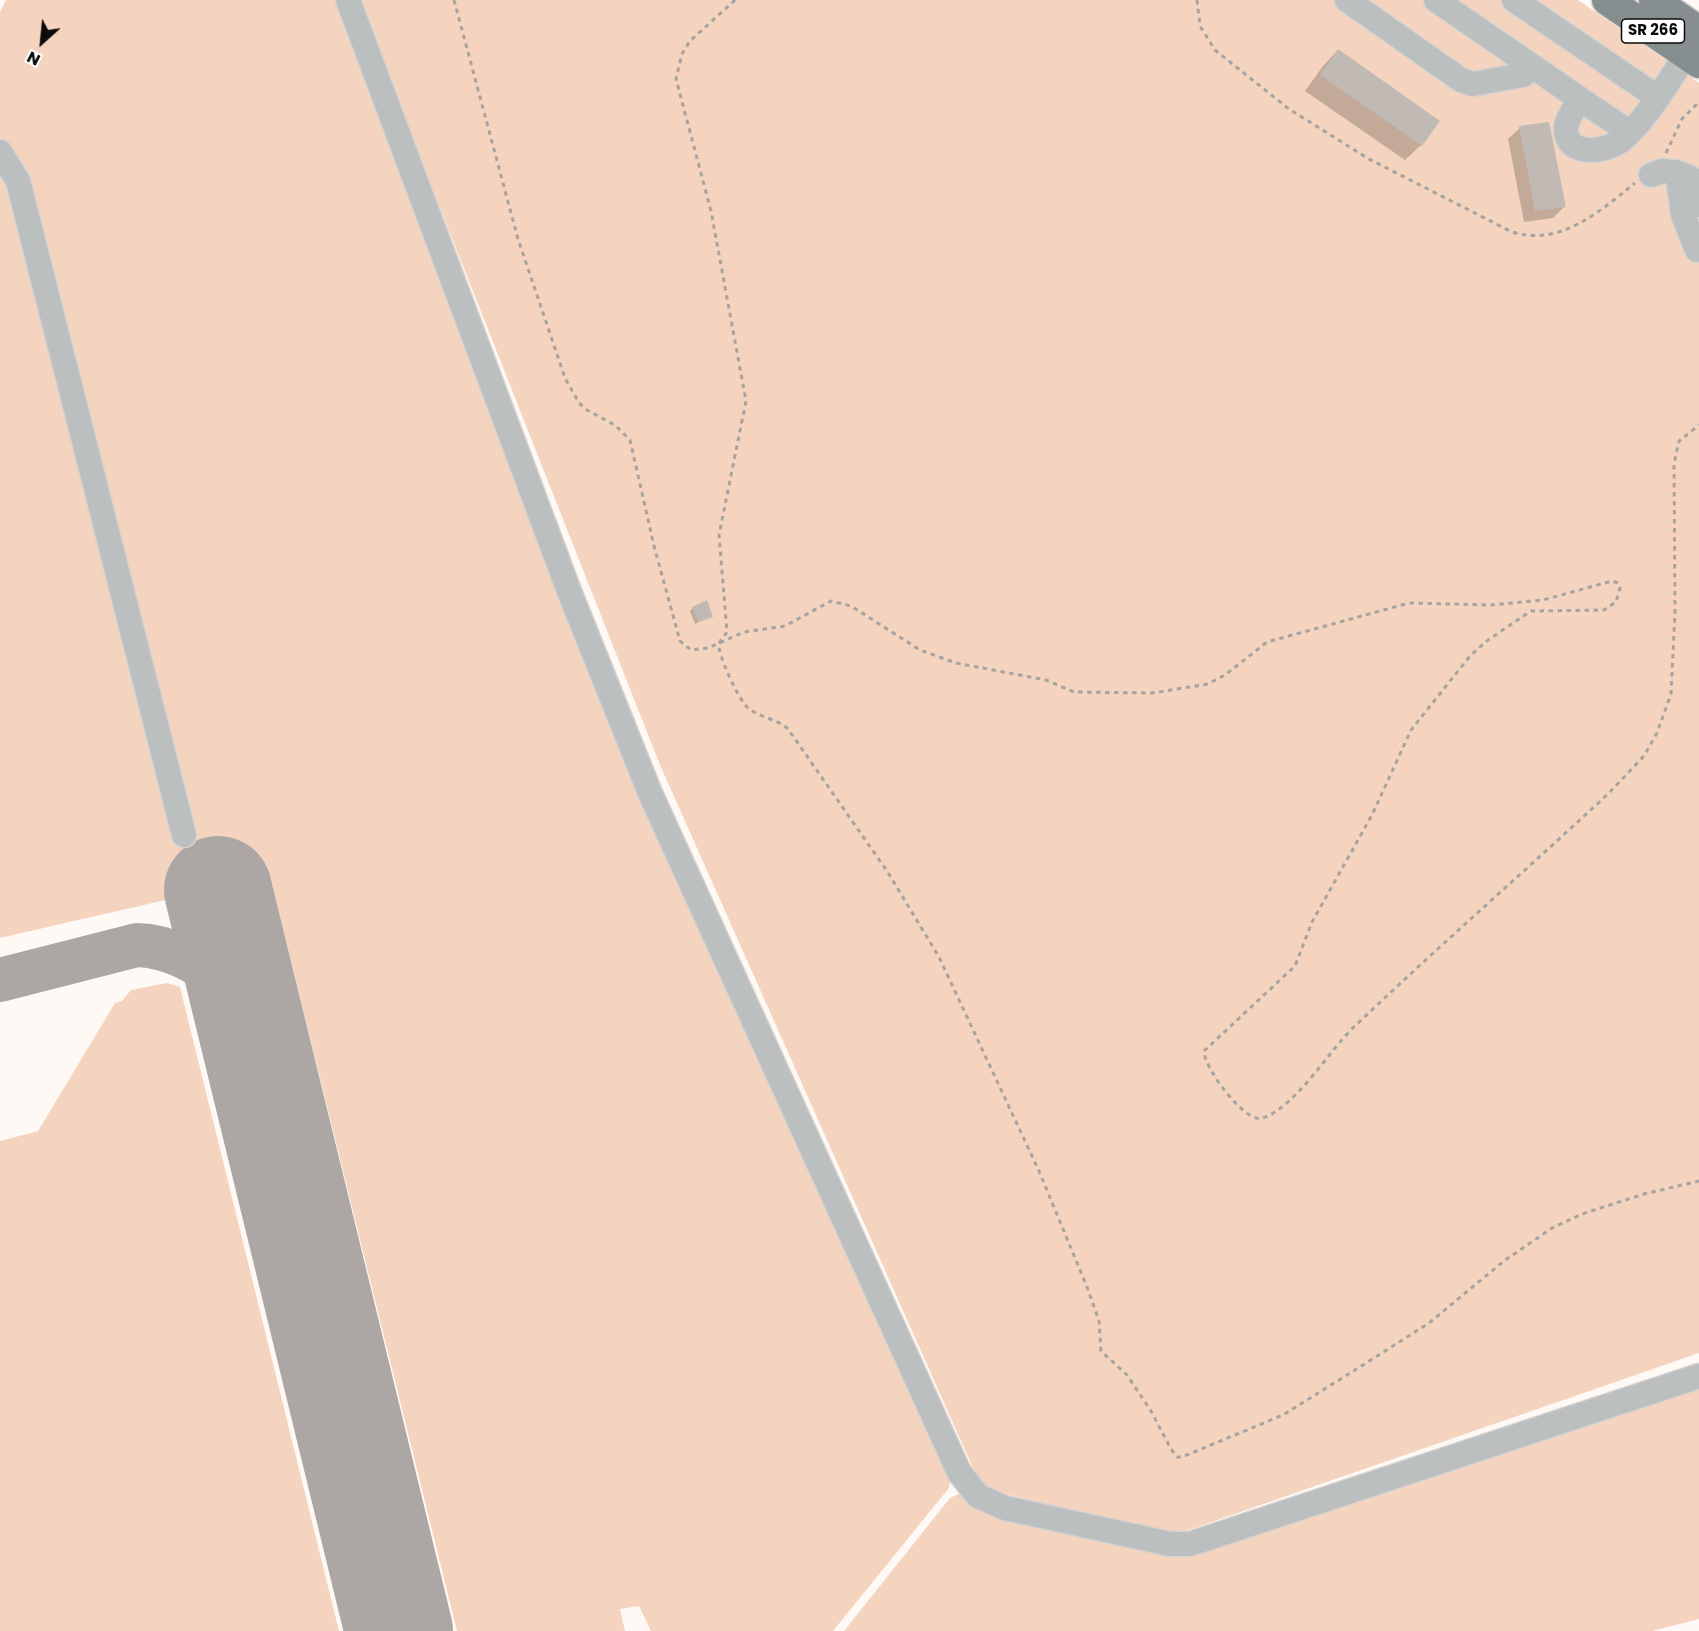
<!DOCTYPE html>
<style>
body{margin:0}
#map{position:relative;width:1699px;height:1631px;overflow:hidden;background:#fff9f5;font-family:Poppins,sans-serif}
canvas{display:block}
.north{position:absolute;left:12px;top:12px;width:60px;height:60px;-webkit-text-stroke:4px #fff;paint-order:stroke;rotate:207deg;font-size:16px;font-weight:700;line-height:24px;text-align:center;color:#0d0b0a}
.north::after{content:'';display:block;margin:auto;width:21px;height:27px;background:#0d0b0a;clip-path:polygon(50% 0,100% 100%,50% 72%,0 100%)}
</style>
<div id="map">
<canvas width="1699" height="1631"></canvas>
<div class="north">N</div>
</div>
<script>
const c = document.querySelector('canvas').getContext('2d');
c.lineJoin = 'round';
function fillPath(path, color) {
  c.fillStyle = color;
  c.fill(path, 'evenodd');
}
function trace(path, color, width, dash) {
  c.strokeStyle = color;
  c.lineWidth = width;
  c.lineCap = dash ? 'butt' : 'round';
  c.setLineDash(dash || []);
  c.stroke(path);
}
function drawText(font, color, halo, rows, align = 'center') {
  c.font = font + ' Poppins,sans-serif';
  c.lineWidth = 4.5;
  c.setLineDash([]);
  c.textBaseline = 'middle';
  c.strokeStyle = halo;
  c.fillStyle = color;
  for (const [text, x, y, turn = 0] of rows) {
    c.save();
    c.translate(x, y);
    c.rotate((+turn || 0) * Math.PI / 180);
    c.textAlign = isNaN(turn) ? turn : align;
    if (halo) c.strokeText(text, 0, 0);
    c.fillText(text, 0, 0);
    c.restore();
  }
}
const green = new Path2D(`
 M6 0H339L617 732 951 1474 949 1488 833 1631H651L639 1606 620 1609 625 1631H457L270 876 0 938V12Z
 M358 0H1578L1699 83V1353L1174 1535 982 1488 660 765Z
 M167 983 180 987 339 1631H0V1141L38 1131 115 1003 122 1001 131 990Z
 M1699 1380V1619L1652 1631H844L950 1498 963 1492 1171 1550Z`);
const shadow = new Path2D(`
 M1338 50 1421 145 1405 160 1305 91 1323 66Z
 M1520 128 1564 207 1553 218 1524 222 1508 139Z
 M693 608 711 616 695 624 690 611Z`);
const taxiway = new Path2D(`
 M0 980 137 945C177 946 209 971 242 991`);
const runway = new Path2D(`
 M218 890 399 1631`);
const building = new Path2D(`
 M1338 49 1440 121 1422 146 1320 75Z
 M1549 122 1566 207 1535 211 1519 126Z
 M707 600 713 617 698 622 692 607Z`);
const path = new Path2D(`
 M454 0 518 239 565 378 579 403 587 410 615 425 630 440 654 546 680 641 691 650 708 648 744 632 785 626 831 601 851 606 920 650 956 663 1046 680 1074 692 1152 693 1208 684 1225 675 1267 642 1409 603 1491 605 1543 600 1612 581 1618 583 1620 588 1616 602 1604 610 1531 611 1488 640 1470 656 1411 730 1372 815 1312 922 1295 966 1204 1051C1204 1068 1246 1125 1263 1118 1298 1105 1328 1051 1356 1025 1439 946 1525 871 1608 794L1644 756 1657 733 1671 694 1675 612 1674 464 1679 441 1699 425
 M735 0 690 41 682 54 676 79 711 211 746 401 719 535 727 632C725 635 720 640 719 644 717 653 739 700 747 707 759 718 776 718 788 729L887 871 939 957 1039 1171 1087 1287 1099 1321 1101 1351 1127 1375 1151 1411 1171 1449 1177 1457H1182L1283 1415 1363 1365 1429 1323 1504 1261 1552 1228 1582 1214 1644 1194 1699 1181
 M1197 0 1200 26 1215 50 1289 109 1369 159 1512 232C1560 247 1599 212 1635 183
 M1666 153 1682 119 1699 102`);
const minor = new Path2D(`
 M348 0 569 591 650 793 959 1472 978 1496 1005 1508 1170 1544H1190L1699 1376
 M1347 0 1461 80 1473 84 1523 75 1530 65
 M1436 0 1580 99C1575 108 1566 119 1566 129 1566 158 1607 152 1622 140 1649 117 1667 82 1687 54
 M1514 0 1657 97
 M1580 99 1629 132
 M0 152 18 181 184 835
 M1675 172C1698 179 1697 181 1699 205
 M1651 175 1662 171 1675 172 1678 178 1683 215 1697 250`);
const major = new Path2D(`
 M1607 0 1699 63
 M1654 0 1699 31`);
const shields = [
 [1653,31,63]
];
const shieldNames = [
 ["SR 266",1653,31]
];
fillPath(green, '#f4d4bf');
fillPath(shadow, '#0003');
trace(taxiway, '#aca7a4', 44);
trace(runway, '#aca7a4', 108);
fillPath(building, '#c0b9b4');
trace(minor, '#d8d3cf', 27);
trace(major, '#d8d3cf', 33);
trace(path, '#a7a3a0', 3, [4.5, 4.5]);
trace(minor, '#bbbfc0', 24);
trace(major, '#878e90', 30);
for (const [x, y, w] of shields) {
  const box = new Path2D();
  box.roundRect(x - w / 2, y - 12, w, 24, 4.5);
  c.fillStyle = '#fff';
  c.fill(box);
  trace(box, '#0d0b0a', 1.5);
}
drawText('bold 15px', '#0d0b0a', null, shieldNames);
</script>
